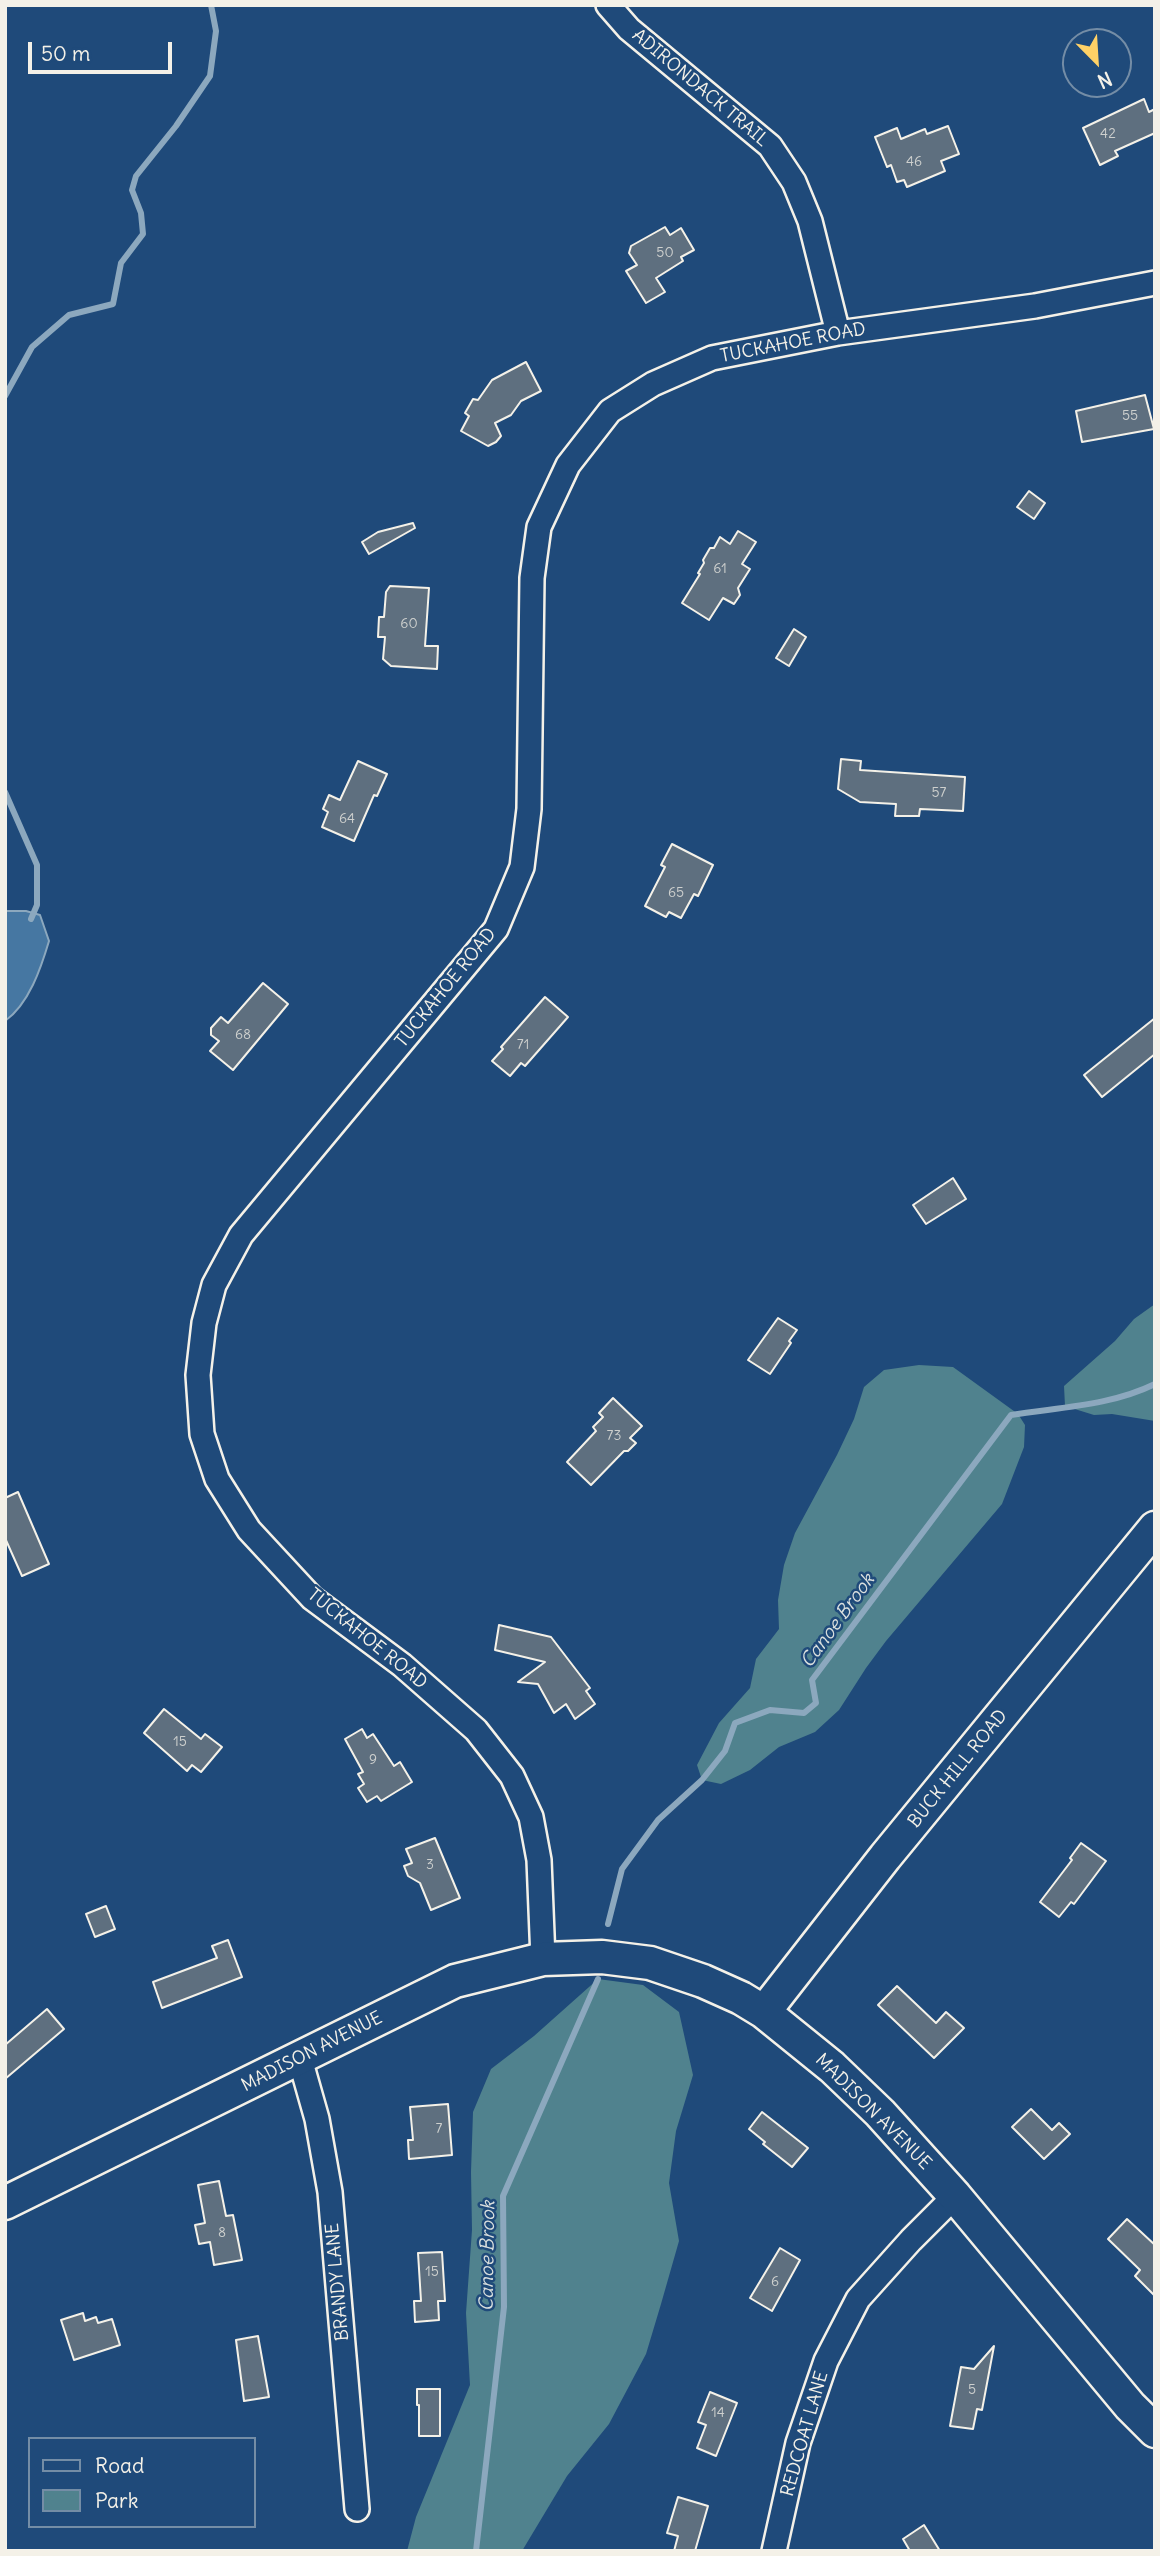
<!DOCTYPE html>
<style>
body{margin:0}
#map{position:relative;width:1160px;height:2556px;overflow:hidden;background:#1f4a7a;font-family:Delius,sans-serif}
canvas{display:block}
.frame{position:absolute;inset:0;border:7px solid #f4f1e8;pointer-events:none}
.legend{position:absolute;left:28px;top:2437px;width:228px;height:91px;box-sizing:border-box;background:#1f4a7a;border:2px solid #748da6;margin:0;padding:9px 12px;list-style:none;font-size:21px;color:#f4f1e8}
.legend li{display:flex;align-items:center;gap:14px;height:35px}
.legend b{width:35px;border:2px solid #748da6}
.north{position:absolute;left:1062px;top:28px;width:70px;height:70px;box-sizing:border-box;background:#1f4a7a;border:2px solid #748da6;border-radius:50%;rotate:156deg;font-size:19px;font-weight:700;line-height:28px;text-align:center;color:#f4f1e8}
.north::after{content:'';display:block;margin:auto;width:24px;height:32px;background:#ffd166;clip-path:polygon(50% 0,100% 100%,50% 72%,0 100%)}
.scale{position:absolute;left:28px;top:42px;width:144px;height:32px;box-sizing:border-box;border:4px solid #f4f1e8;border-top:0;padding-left:9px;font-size:21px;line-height:24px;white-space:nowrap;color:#f4f1e8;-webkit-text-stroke:5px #1f4a7a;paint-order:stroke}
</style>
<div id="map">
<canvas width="1160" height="2556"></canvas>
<div class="frame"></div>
<ul class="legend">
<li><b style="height:9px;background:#1f4a7a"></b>Road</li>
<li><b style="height:19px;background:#50828e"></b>Park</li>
</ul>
<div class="north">N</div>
<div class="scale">50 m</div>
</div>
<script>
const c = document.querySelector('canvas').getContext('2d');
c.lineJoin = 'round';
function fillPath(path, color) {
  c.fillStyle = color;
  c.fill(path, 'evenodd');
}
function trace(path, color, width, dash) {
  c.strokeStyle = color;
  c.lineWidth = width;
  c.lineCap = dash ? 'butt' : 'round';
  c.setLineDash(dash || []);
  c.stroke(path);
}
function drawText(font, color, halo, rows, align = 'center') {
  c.font = font + ' Delius,sans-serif';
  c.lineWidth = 5;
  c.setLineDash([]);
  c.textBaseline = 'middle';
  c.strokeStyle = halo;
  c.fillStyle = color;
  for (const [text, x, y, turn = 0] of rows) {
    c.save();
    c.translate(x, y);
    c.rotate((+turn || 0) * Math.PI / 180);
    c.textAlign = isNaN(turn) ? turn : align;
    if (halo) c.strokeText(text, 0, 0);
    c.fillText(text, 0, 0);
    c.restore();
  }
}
const green = new Path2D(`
 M1155 1304V1421L1112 1414 1094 1415 1065 1406 1064 1386 1115 1341 1134 1319Z
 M919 1365 953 1367 1018 1414 1025 1425 1024 1447 1002 1504 886 1641 866 1668 839 1710 815 1732 779 1747 750 1770 721 1784 702 1780 697 1765 719 1723 750 1688 756 1659 779 1629 778 1600 784 1565 795 1533 837 1455 854 1419 864 1387 884 1370Z
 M598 1979 643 1985 679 2012 693 2075 676 2131 669 2183 679 2241 661 2304 646 2354 609 2424 567 2476 522 2551H407L416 2517 470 2385 466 2313 472 2230 471 2172 473 2112 491 2069 534 2036Z`);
const water = new Path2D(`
 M5 911H26L40 915 49 941C41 968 29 1004 5 1021Z`);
const stream = new Path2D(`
 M5 396 32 347 69 315 113 304 121 263 143 234 141 213 132 190 136 176 176 126 210 76 216 31 211 5
 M5 792 37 865V905L31 919
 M608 1924 622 1869 658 1820 702 1780 725 1751 735 1723 770 1710 804 1713 816 1703 812 1680 1011 1415C1060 1407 1110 1406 1155 1384
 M476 2551 504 2307 503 2196 598 1979`);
const building = new Path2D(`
 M1144 99 1149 112 1155 109V133L1115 151 1118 156 1100 165 1083 128Z
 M948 126 959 154 941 161 945 171 907 187 904 180 897 182 891 165 887 167 875 137 897 128 901 139 925 129 927 134Z
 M665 227 670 235 681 228 694 250 681 257 683 261 656 278 665 292 646 303 626 271 637 265 629 253 631 246Z
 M526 362 541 391 521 401 511 415 495 423 501 436 496 442 488 446 461 431 469 416 465 413 473 399 478 400 492 380Z
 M1145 395 1154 429 1082 442 1076 411Z
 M1029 491 1045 503 1034 519 1017 507Z
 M413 523 415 528 369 554 362 542 378 532Z
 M738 531 756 542 742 564 750 569 738 588 740 595 734 604 723 598 709 620 682 603 700 574 698 573 704 563 703 560 710 548H714L720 537 730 544Z
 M390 586 429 588 425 646H438L437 669 391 666 383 659 385 637H378L379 617H384L386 592Z
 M794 629 806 637 789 666 776 658Z
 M841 759 861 761 860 770 965 777 963 811 920 809 919 816H895L896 804 860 802 838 789Z
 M358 761 387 774 377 796 374 795 354 841 322 827 328 812 323 809 329 795 340 800Z
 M672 844 713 865 698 896 694 894 681 918 669 912 666 917 645 906 665 867 661 865Z
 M263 983 288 1004 233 1070 210 1051 219 1041 211 1035V1028L221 1017 228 1023Z
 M545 997 568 1017 525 1066 521 1063 510 1076 492 1061 503 1049 501 1047Z
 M1155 1018V1054L1102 1097 1084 1075Z
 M953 1178 966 1199 926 1224 913 1205Z
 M778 1318 797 1330 789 1341 791 1343 770 1374 748 1360Z
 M613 1398 642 1426 630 1438 636 1443 628 1451H624L591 1485 567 1462 596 1431 593 1427 603 1417 599 1413Z
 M18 1492 49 1564 22 1576 5 1538V1498Z
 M499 1625 551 1637 590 1688 586 1691 595 1704 575 1719 566 1704 554 1713 538 1684 518 1682 545 1662 495 1650Z
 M164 1709 201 1739 205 1734 222 1747 201 1772 192 1765 187 1771 144 1733Z
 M362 1729 367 1738 373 1734 394 1766 400 1762 412 1782 381 1801 377 1796 367 1802 358 1788 364 1784 358 1774 363 1772 345 1739Z
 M435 1838 460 1898 431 1910 420 1883 408 1876 404 1866 412 1863 406 1849Z
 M1081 1843 1106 1861 1074 1904 1071 1902 1059 1917 1040 1902 1072 1860 1070 1858Z
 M106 1906 115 1929 95 1937 86 1914Z
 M228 1940 242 1977 162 2008 153 1982 217 1958 212 1946Z
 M897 1986 936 2023 946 2012 964 2028 934 2058 878 2005Z
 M47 2009 64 2029 5 2079V2045Z
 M448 2104 452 2155 409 2159 408 2140H413L410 2107Z
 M1031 2109 1052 2130 1059 2123 1070 2134 1044 2159 1012 2127Z
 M762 2112 808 2148 792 2167 763 2144 765 2142 749 2129Z
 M219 2181 226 2216 233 2215 242 2260 214 2265 210 2242 199 2244 195 2225 205 2223 198 2185Z
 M1127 2219 1155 2245V2296L1135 2276 1140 2270 1108 2239Z
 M780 2248 800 2260 772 2311 750 2298Z
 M442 2252 445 2301H438L439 2320 415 2322 414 2301H421L418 2253Z
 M83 2313 85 2321 96 2317 98 2323 112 2319 120 2345 74 2360 61 2320Z
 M258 2336 269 2397 244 2401 236 2340Z
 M994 2346 982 2410 977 2409 973 2429 950 2426 961 2367 974 2369Z
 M417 2389H440V2436H419V2405H417Z
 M710 2392 737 2403 716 2456 697 2448 706 2425 698 2422Z
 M678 2497 708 2506 695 2551H674L678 2536 667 2533Z
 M924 2525 940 2551H910L903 2539Z`);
const street = new Path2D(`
 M608 5 629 29 770 146 794 182 810 221 838 333
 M543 1959 539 1860 531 1817 512 1776 476 1730 402 1665 312 1598 249 1530 217 1479 202 1434 198 1375 204 1323 214 1285 241 1235 496 929 522 867 529 809 532 578 539 527 568 465 610 411 653 384 712 358 838 333 1035 306 1155 283
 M300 2059 317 2119 330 2192 357 2509
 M774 2551 798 2443 826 2361 858 2299 911 2240 955 2196`);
const secondary = new Path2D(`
 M764 2012 885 1857 1155 1528
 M5 2203 455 1981 543 1959 602 1957 650 1963 703 1981 741 1998 764 2012 832 2067 880 2113 955 2196 1130 2406 1155 2431`);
const numberNames = [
 ["42",1108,134],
 ["46",914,162],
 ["50",665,253],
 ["55",1130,416],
 ["61",720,569],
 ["60",409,624],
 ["57",939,793],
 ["64",347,819],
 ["65",676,893],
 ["68",243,1035],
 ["71",523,1045],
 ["73",614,1436],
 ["15",180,1742],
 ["9",373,1760],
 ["3",430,1865],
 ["7",439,2129],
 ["8",222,2233],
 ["15",432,2272],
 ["6",775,2282],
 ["5",972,2390],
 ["14",718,2413]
];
const streetNames = [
 ["ADIRONDACK TRAIL",700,88,40],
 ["TUCKAHOE ROAD",793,343,-11],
 ["TUCKAHOE ROAD",446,988,-51],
 ["TUCKAHOE ROAD",367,1639,39],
 ["BUCK HILL ROAD",958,1769,-51],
 ["MADISON AVENUE",312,2052,-27],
 ["MADISON AVENUE",873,2112,45],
 ["BRANDY LANE",338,2282,-95],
 ["REDCOAT LANE",805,2434,-74]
];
const waterNames = [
 ["Canoe Brook",838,1621,-54],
 ["Canoe Brook",488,2256,-89]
];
fillPath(green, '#50828e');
fillPath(water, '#4677a2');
trace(water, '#8ca8be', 2);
trace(stream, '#8ca8be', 6);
fillPath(building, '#5e6f7f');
trace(building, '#f4f1e8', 2);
trace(street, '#f4f1e8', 28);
trace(secondary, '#f4f1e8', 37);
trace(street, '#1f4a7a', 23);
trace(secondary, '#1f4a7a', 32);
drawText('14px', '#ced0ce', null, numberNames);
drawText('18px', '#f4f1e8', '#1f4a7a', streetNames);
drawText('italic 19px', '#dadfde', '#1f4a7a', waterNames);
</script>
